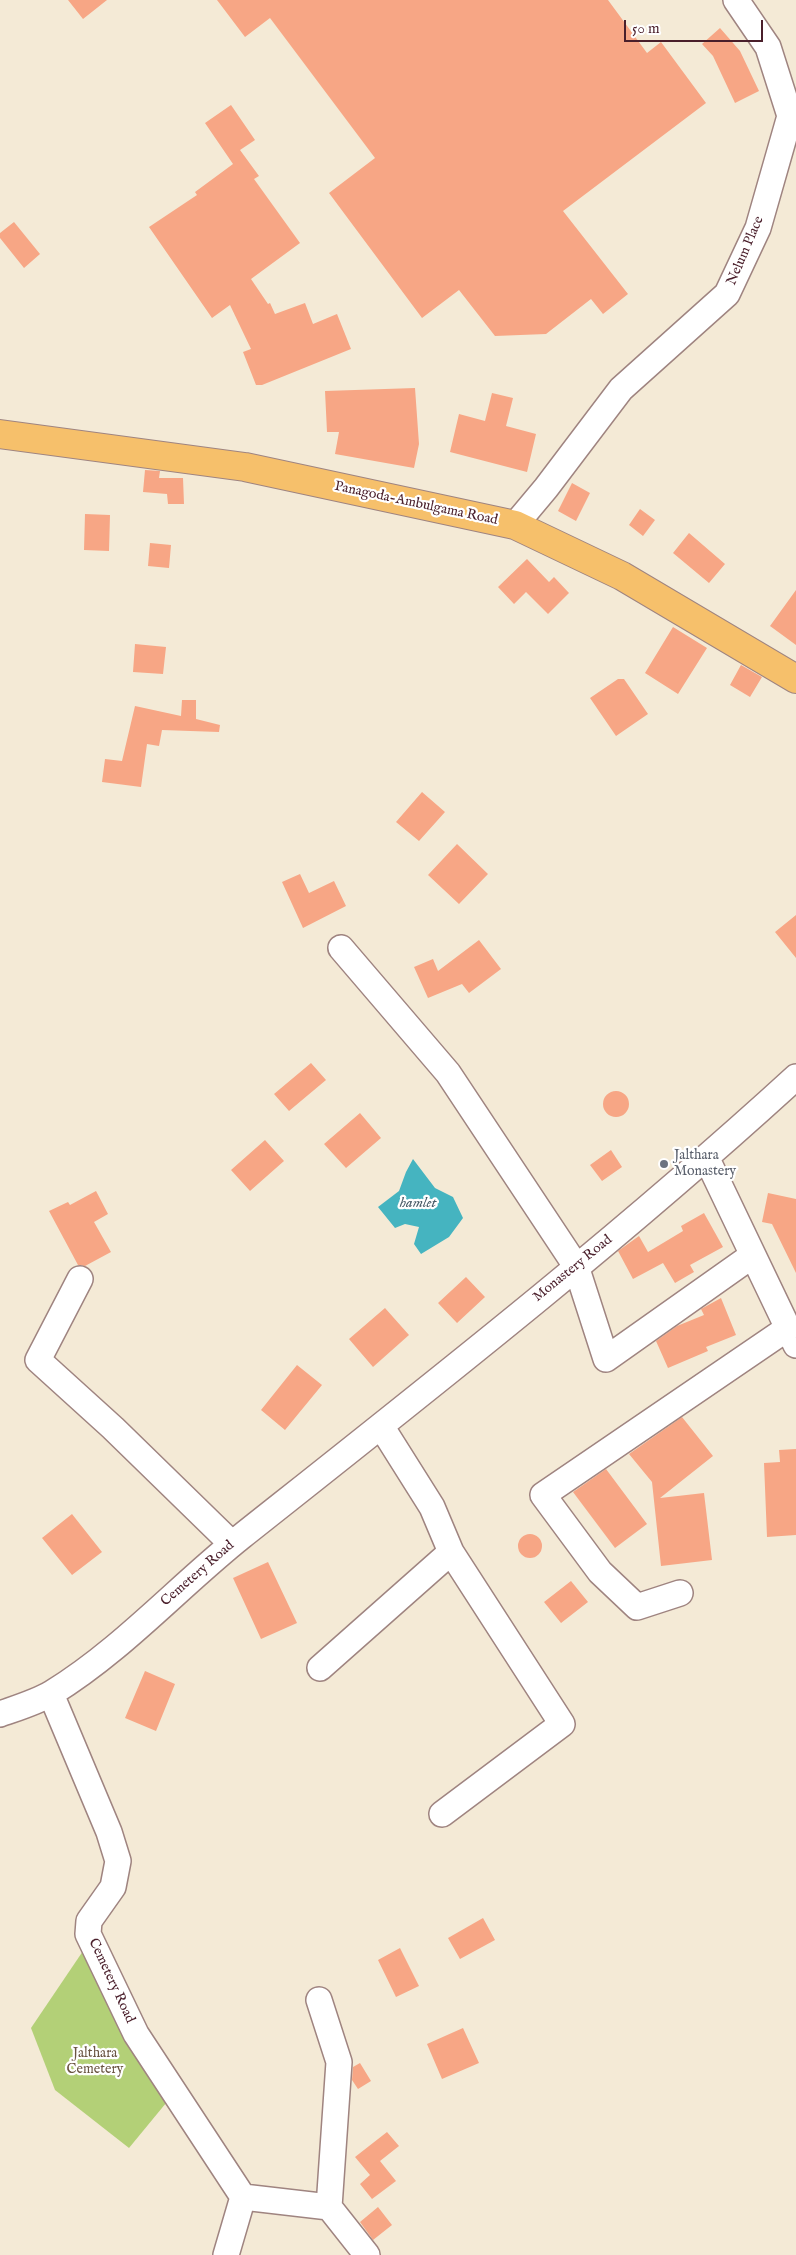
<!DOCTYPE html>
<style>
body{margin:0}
#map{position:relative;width:796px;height:2255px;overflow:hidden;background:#f4ead6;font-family:"IM FELL English",serif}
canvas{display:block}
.scale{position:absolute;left:624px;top:20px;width:139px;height:22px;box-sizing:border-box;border:2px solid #4a1f2b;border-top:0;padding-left:6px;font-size:15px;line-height:18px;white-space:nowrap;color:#4a1f2b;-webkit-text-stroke:4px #fff;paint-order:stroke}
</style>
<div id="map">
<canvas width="796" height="2255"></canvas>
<div class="scale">50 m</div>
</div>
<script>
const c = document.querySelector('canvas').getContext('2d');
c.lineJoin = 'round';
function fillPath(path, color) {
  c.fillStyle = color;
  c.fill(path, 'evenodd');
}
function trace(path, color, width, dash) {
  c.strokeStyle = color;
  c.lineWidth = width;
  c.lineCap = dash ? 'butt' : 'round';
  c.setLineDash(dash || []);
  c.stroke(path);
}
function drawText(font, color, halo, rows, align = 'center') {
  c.font = font + ' "IM FELL English",serif';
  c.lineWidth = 4.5;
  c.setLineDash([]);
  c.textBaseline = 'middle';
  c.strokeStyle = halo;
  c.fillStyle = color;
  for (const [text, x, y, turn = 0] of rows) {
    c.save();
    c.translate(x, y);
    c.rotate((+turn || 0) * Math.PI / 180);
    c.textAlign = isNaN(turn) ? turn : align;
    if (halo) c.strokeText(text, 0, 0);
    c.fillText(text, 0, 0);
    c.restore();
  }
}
const green = new Path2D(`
 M83 1951 171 2097 129 2148 55 2090 31 2028Z`);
const water = new Path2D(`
 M413 1159 435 1188 453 1197 463 1218 449 1237 421 1254 414 1244 419 1227 405 1224 395 1228 378 1207 399 1191 406 1172Z`);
const building = new Path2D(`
 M68 0H107L83 19Z
 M217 0H608L647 53 661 42 706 103 563 211 628 294 603 314 591 299 546 334 495 336 459 290 422 318 329 193 375 158 270 18 245 37Z
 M720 28 740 51 759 91 735 103 713 56 702 44Z
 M231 105 255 140 240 150 259 176 254 179 300 243 251 279 268 304 270 303 275 314 305 303 313 324 337 314 351 349 262 385H256L243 352 251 349 230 305 212 318 149 227 197 195 195 192 233 164 205 123Z
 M14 222 40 254 24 268 0 238V233Z
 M415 388 419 444 414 468 335 454 339 432H327L325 391Z
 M492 393 513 398 506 426 536 434 527 472 450 452 459 414 485 421Z
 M145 470 160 471 159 478H183L184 504H168L167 494 143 492Z
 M572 483 590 493 576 521 558 511Z
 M640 509 655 520 643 536 629 525Z
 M85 514 110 515 109 551 84 550Z
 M689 533 725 564 709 583 673 553Z
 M150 543 171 545 169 568 148 566Z
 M527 559 549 582 554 577 569 593 548 614 526 592 514 604 498 587Z
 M796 590V645L770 626Z
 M673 627 707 648 678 694 645 673Z
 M135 644 166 647 163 674 133 672Z
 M741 665 762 677 750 697 730 685Z
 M618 679H624L648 714 616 736 590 698Z
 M182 700H196V719L220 725 219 732 162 730 159 746 147 744 141 787 102 782 105 759 122 761 135 706 181 716Z
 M422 792 445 812 419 841 396 822Z
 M457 844 488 874 459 904 428 875Z
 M300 874 309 893 334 881 346 906 303 928 282 882Z
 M796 915V958L775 932Z
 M479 940 501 969 469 993 462 984 428 998 414 967 433 959 438 971Z
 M311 1063 326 1080 289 1111 274 1094Z
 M603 1104a13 13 0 1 1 26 0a13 13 0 1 1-26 0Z
 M360 1113 381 1138 346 1168 324 1144Z
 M265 1140 284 1161 250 1191 231 1170Z
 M611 1150 622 1167 602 1181 590 1165Z
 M96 1191 108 1214 94 1222 111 1252 85 1266 78 1265 49 1211 68 1202 70 1205Z
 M768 1193 796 1199V1273L772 1224 762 1222Z
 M704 1213 723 1247 690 1265 694 1272 675 1283 663 1263 633 1279 618 1251 639 1236 648 1252 683 1231 681 1226Z
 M466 1277 485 1297 457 1323 438 1303Z
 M721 1298 736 1335 706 1347 708 1351 668 1368 656 1341 677 1326 704 1315 701 1309Z
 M385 1308 409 1335 373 1367 349 1339Z
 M297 1365 322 1385 285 1430 261 1410Z
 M682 1417 713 1456 660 1498 704 1493 712 1560 661 1566 652 1482 629 1454Z
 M796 1449V1535L767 1537 764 1463 780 1462 779 1450Z
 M606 1469 647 1524 615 1548 573 1492Z
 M72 1514 102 1552 72 1575 42 1538Z
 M518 1546a12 12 0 1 1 24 0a12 12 0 1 1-24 0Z
 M268 1562 297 1623 261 1639 233 1578Z
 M571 1581 588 1602 561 1623 544 1602Z
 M145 1671 175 1684 156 1731 125 1718Z
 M483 1918 495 1940 460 1959 448 1938Z
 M400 1948 419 1986 396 1997 378 1960Z
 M463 2028 479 2063 442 2079 427 2044Z
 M360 2063 371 2081 358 2089 352 2080 353 2067Z
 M387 2132 399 2146 380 2161 396 2181 372 2199 360 2184 370 2175 355 2157Z
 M378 2207 392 2225 373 2240 360 2222Z`);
const minor = new Path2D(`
 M515 525 546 488 621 389 727 294 758 228 790 116 768 47 736 0
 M341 948 448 1073 576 1266 606 1359 753 1255
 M707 1159 796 1345
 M80 1279 38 1360 113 1428 232 1544
 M680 1593 637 1607 600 1572 543 1495 788 1328
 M320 1668 451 1552 432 1507 381 1426
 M51 1694 109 1832 118 1861 113 1887 89 1921 88 1934 136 2034 243 2197 226 2255
 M0 1714C17 1708 37 1702 52 1693 122 1650 178 1587 242 1536 430 1387 619 1239 796 1077
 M442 1814 562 1724 451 1552
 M319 2000 339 2062 329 2207 367 2255
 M243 2197 329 2207`);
const major = new Path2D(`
 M0 434 245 467 515 525 622 576 796 679`);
const markers = [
 [664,1164,5,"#6b7280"]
];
const streetNames = [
 ["Nelum Place",746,251,-67],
 ["Panagoda-Ambulgama Road",416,504,12],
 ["Monastery Road",573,1269,-39],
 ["Cemetery Road",198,1574,-41],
 ["Cemetery Road",111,1981,65]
];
const worshipNames = [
 ["Jalthara",674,1156],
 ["Monastery",674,1172]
];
const parkNames = [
 ["Jalthara",95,2054],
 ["Cemetery",95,2070]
];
const waterNames = [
 ["hamlet",418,1204]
];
fillPath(green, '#b3d077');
fillPath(water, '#45b4c0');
fillPath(building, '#f7a685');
trace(minor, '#9f8480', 28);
trace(major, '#9f8480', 30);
trace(minor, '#fff', 25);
trace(major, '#f6c06b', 28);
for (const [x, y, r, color] of markers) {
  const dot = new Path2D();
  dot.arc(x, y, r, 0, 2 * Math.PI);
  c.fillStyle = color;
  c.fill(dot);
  trace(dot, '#fff', 2);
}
drawText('14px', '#4a1f2b', '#fff', streetNames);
drawText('14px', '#5b616d', '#fff', worshipNames, 'left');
drawText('14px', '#6a5442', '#fff', parkNames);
drawText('italic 15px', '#485b67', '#fff', waterNames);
</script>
